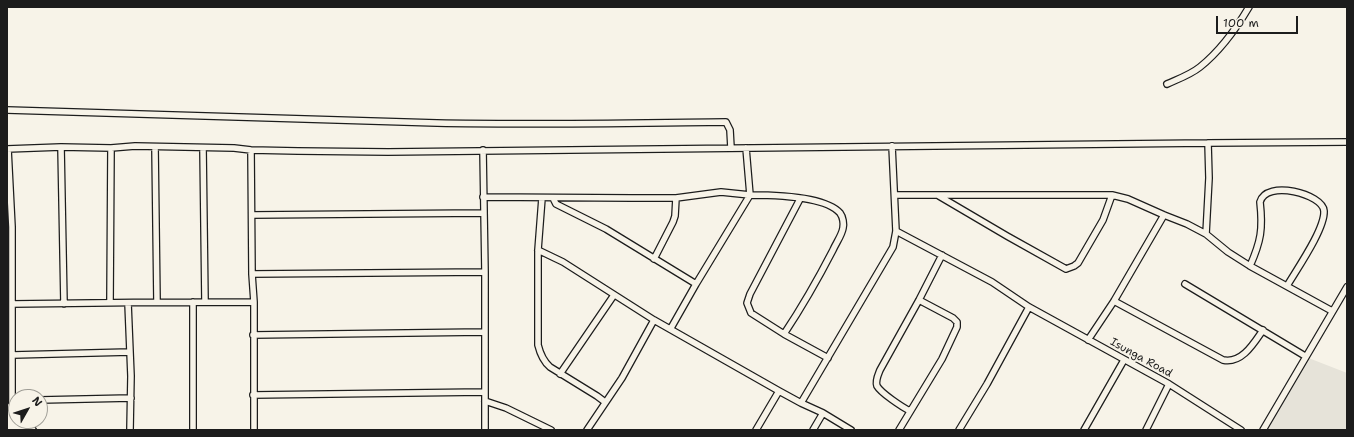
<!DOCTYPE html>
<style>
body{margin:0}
#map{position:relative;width:1354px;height:437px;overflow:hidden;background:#f7f3e8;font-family:"Shantell Sans",sans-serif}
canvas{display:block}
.frame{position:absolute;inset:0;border:8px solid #1c1c1c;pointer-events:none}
.north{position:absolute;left:8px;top:389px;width:40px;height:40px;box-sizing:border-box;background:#f7f3e8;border:1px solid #9f9d96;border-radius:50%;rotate:51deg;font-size:11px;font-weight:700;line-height:16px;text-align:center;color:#1c1c1c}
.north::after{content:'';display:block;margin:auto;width:14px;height:18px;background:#1c1c1c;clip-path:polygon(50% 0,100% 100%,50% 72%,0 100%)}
.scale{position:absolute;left:1216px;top:16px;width:82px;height:18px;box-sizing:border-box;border:2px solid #1c1c1c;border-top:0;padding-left:5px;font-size:12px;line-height:14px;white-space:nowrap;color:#1c1c1c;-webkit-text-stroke:3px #f7f3e8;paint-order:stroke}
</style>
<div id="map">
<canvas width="1354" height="437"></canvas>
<div class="frame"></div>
<div class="north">N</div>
<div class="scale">100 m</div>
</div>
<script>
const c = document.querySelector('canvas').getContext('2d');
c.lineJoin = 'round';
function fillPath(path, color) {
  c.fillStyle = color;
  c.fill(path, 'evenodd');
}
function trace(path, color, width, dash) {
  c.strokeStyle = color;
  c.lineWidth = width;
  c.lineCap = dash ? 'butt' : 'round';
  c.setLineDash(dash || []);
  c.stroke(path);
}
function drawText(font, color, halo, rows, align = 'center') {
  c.font = font + ' "Shantell Sans",sans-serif';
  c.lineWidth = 4;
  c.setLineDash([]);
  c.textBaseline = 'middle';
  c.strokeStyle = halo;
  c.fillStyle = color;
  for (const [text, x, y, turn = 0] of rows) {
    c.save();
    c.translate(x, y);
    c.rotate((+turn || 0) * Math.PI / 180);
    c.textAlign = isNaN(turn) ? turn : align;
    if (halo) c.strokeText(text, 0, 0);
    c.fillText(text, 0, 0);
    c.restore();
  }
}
const built = new Path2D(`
 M1306 357 1347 373V430H1263Z`);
const minor = new Path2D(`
 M1167 84C1178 79 1190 75 1200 67 1220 51 1236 29 1249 7
 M7 110C150 113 293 120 437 123 533 125 629 123 726 122L730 130 731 148
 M61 147 64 304
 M155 147 157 302
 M203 148 205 302
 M7 149 61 147 111 148 135 146 234 148 251 150 298 151 388 152 1208 143 1347 142
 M8 149 12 227V407
 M251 150 252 274 254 302V430
 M483 150 485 272V430
 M895 195H1112L1128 199 1164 215 1187 224 1206 234 1228 252 1250 266 1332 311
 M939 196 1007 236 1066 269 1074 266 1078 263 1103 220 1112 195
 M483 197 632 198H676L721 192 750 195 746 148
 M542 198 538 250V345C540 353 543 361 550 367L597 396 605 402
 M553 198 556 204 606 229 696 284
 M800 199 750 294 747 303 751 313 784 334 828 358
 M252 215 483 213
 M896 231 992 282 1029 307 1169 384 1241 430
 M1206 234 1209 178 1208 143
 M538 250 563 262 654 320 779 391 801 403 823 413 851 430
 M654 259 673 222 675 216 676 198
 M1250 266C1261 241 1263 229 1260 202 1266 179 1323 194 1324 211 1325 229 1297 269 1287 286
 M252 274 485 272
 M1185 284 1305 356
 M1114 301 1223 360C1242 364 1254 343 1263 330
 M110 302 111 148
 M128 303 131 376 130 430
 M12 304C93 303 173 302 254 302
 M671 328 696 284 750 195C772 195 825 196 840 213 843 217 844 224 843 228 842 235 836 243 833 250 818 279 802 307 784 334
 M253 335 484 332
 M1088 340 1114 301 1164 215
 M13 355 130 352
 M560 374 614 295
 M253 395 484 392
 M40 400 131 398
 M485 401 506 408 551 430
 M801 403 893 247 896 231 892 146
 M7 407H12L16 412
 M910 411C902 407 881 393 877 386 875 381 878 375 880 370L919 300 942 255
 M25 421 33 430
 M193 430V302
 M587 430 622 378 654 320
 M756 430 779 391
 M813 430 823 413
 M899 430 942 359 957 327V322L953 318 919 300
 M959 430 987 384 1029 307
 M1084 430 1124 360
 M1146 430 1169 384
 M1263 430 1347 287`);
const streetNames = [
 ["Isunga Road",1141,358,29]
];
fillPath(built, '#e6e3d9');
trace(minor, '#1c1c1c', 8);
trace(minor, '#f7f3e8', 5.5);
drawText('11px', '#1c1c1c', '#f7f3e8', streetNames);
</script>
